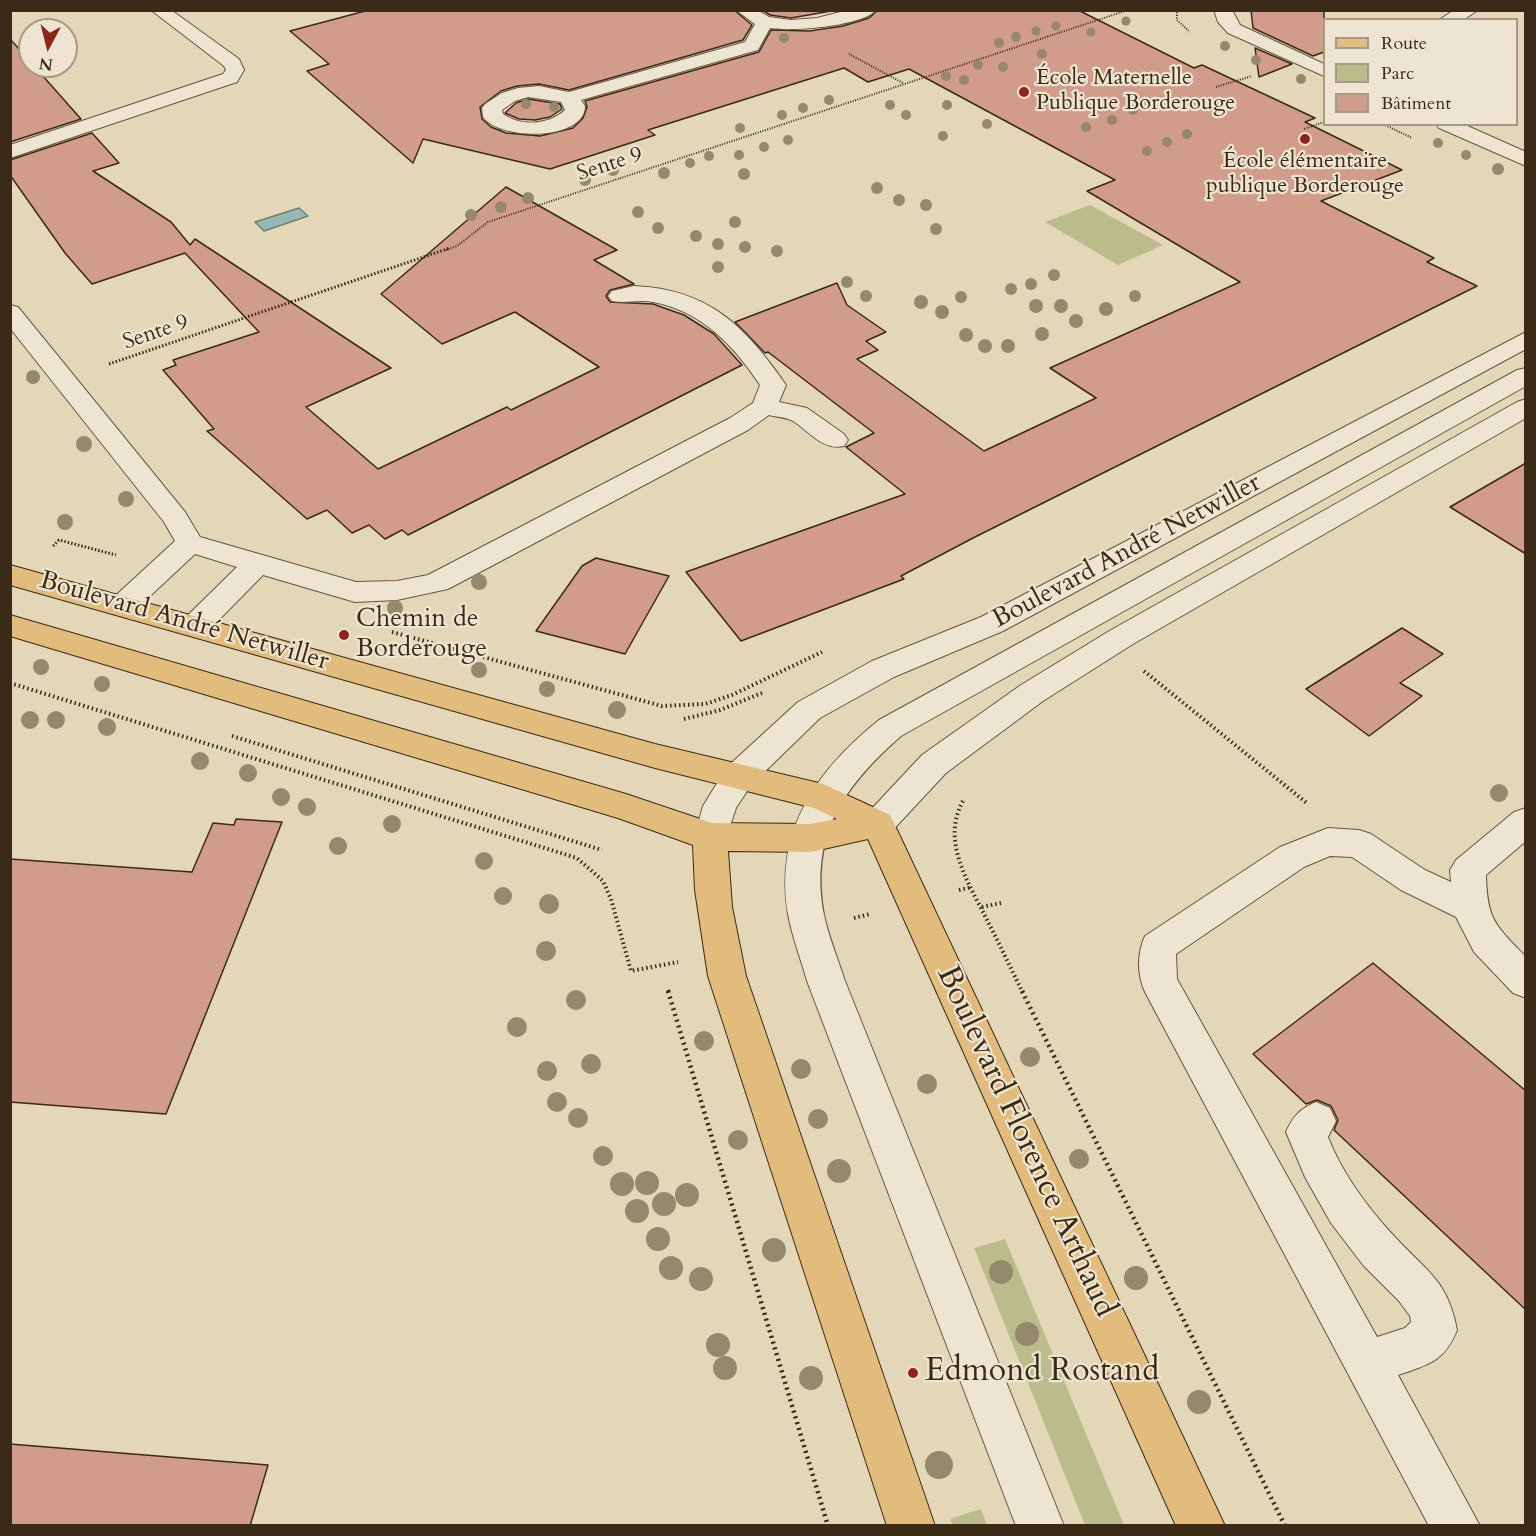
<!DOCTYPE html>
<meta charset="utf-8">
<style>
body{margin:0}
#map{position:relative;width:1536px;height:1536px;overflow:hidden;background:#e4d7b8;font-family:Cardo,serif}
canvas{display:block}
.frame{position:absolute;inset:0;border:12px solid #3b2a16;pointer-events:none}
.legend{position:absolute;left:1323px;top:18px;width:195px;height:108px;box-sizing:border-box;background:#ede5d1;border:2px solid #a69a86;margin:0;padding:8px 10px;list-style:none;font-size:18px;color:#3b2a16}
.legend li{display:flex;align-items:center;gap:12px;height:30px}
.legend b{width:30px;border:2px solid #a69a86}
.north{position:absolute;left:18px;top:18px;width:60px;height:60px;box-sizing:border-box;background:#ede5d1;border:2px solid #a69a86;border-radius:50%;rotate:187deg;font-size:16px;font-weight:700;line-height:24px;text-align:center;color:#3b2a16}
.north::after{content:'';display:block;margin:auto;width:21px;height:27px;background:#8f2418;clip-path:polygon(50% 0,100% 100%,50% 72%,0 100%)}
</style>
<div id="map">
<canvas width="1536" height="1536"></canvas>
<div class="frame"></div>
<ul class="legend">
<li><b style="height:8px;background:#e2bc7c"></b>Route</li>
<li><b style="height:16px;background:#babd8b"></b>Parc</li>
<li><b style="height:16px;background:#d29c8b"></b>Bâtiment</li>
</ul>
<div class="north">N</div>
</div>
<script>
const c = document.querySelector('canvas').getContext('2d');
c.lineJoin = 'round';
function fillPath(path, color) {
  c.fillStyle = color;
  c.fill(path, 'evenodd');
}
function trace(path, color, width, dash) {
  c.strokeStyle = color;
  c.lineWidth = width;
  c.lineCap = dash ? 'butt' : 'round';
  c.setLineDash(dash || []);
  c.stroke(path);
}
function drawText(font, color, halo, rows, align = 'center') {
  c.font = font + ' Cardo,serif';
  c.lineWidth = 4.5;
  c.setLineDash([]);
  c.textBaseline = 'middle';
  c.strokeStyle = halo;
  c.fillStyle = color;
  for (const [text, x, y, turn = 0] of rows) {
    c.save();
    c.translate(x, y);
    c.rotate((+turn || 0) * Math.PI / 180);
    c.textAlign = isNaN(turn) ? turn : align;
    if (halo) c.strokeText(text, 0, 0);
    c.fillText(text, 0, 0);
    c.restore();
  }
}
const green = new Path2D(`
 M1090 205 1163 245 1118 265 1045 222Z
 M1005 1239 1124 1525H1085L974 1248Z
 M981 1509 987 1525H953L950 1519Z`);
const water = new Path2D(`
 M299 208 308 216 264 231 255 222Z`);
const building = new Path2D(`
 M369 10H734L752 25 743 40 569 90 539 84 517 86 501 91 480 107 482 119 491 127 506 133 540 136 573 128 583 118 587 107 585 101 759 52 771 30 810 31 843 26 869 18 878 10H1078L1194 68 1202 65 1315 118 1305 122 1402 170 1321 201 1434 258 1427 262 1477 286 973 538 901 576 904 579 741 641 686 572 905 494 846 447 874 433 768 352 765 353 735 322 837 283 847 305 886 332 866 341 878 350 857 359 984 451 1096 398 1050 368 1240 282 1087 191 1115 180 909 69 868 82 844 68 648 130 655 135 550 169 423 139 413 163 307 71 329 64 290 31Z
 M762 10H837L791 18 770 15Z
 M1251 10H1324V52L1313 56 1253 28Z
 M10 39 30 61V66H34L81 119 10 142Z
 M1255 48 1292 64 1259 77Z
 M528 99 560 104 562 109 550 117 535 120 519 119 505 113 516 103Z
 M92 133 119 163 93 171 171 222 190 245 195 239 391 368 306 407 378 469 507 407 511 410 599 367 515 312 442 344 381 294 506 187 617 250 594 260 634 284 610 290 606 296 610 302 653 304 684 315 714 334 742 365 408 535 402 530 385 539 369 525 352 533 327 510 307 519 207 431 214 429 163 370 176 365 173 360 259 332 185 253 92 284 65 253 10 175V160Z
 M1526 463V554L1450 507Z
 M596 558 669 576 625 654 536 631 582 566Z
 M1402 628 1443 654 1400 683 1422 696 1369 736 1306 689Z
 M236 819 282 822 166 1114 10 1102V859L192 872 213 823 234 825Z
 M1373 963 1526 1091V1310L1334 1130 1338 1120 1331 1106 1317 1100 1306 1104 1253 1054Z
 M10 1444 268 1465 250 1526H10Z`);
const pathFar3 = new Path2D(`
 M1177 10V20L1190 32
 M849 54 903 83
 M1216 87 1252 76
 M1383 124 1412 138
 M1304 129 1324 122
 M446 250 457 246 488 222 1128 10`);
const pathFar2 = new Path2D(`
 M109 364 450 248
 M53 546 59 540 116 555`);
const pathFar1 = new Path2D(`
 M392 632 662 706 705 704 732 695 822 652
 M1144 671 1308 804
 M10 683 577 858 603 881 611 899 631 971 678 962
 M684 719 720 710 762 693
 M232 736 602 850
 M963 801C940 842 970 885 988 922 1000 945 1011 969 1023 993
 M959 890 972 887
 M982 907 1001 903
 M854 918 870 914
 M668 990 669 993`);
const path = new Path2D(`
 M668 991 828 1526
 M1022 991 1285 1526`);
const minor = new Path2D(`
 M151 10H171L239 59 244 70 237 82 10 158V145L223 74 226 70 224 66Z
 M736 10H757L769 17 791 20 817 18 848 10H876C863 26 791 32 770 28L758 50 581 100 585 106C585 141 500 141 483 117L482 108 485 104 502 93 518 88 539 86 569 92 745 42 755 24ZM528 97 561 102 565 110C548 125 522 127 503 114L502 110 515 101Z
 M1214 10H1232L1240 25 1324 64V76L1228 33 1218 22Z
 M1454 10H1478L1463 20H1439Z
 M1436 124H1463L1526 152V166L1439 128Z
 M634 286C709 289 746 327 786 385L779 402 807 408 844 434 848 440 844 446C823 451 810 432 793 421 786 417 776 417 769 415L748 430 448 589 397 600 355 602 263 575 206 633 195 636 184 633 180 626 184 619 237 567 195 554 133 612 123 615 113 612 108 605 113 598 175 541 164 522 10 328V305L18 307 185 512 200 537 356 582 397 581 428 575 730 418 753 403 760 385C734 346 702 311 653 302 639 299 625 304 612 301L608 296 612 291Z
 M1526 332V349L1003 631 894 677 820 718 751 785 736 808 723 847 711 851 699 847 694 837 703 806 727 767 798 702 872 661 981 617Z
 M1526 368V386L901 736C844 786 809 835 824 915 829 938 838 959 845 981L1064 1526H1016L807 981C801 959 792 937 788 914 774 830 817 770 879 720L1517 370Z
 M1526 399V418L1133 644 1043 701 946 773 890 833 878 837 866 833 861 824 866 815 922 755 1021 685 1111 630 1517 402Z
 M1526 808V841L1486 875C1487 920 1495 925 1526 957V998L1513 993 1474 952 1456 917 1401 890 1352 857 1330 856 1304 867 1176 954 1177 979 1377 1337 1405 1328 1411 1322 1410 1316 1399 1301 1363 1265 1331 1223 1305 1177 1286 1132C1293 1116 1300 1109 1316 1102L1330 1108 1336 1121 1328 1137C1342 1173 1368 1208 1394 1236 1426 1271 1448 1280 1457 1330 1445 1361 1428 1365 1398 1375L1480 1526H1429L1145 992C1137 975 1137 953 1145 936L1280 847 1328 828 1359 830 1371 834 1425 870 1451 882 1450 870 1456 860 1514 812Z`);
const major = new Path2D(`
 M10 565 655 744 823 784 890 815 1225 1526H1176L868 839 810 852 728 851 732 907 746 976 935 1526H887L708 976 695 890 693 845 618 818 10 636V615L626 794 712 823 810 824 837 819 814 808 655 768 10 585Z`);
const trees = [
 [1126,21,4.5],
 [1056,26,4.5],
 [1036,31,4.5],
 [1091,32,4.5],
 [1016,37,5],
 [784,38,5],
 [999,43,5],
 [1225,46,5],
 [1042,54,5],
 [1256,60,5],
 [978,65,5],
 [1003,67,5],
 [946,76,5],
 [1301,79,5],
 [964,80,5],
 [829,100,5],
 [526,104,5],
 [890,105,5],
 [947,105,5],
 [554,107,5],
 [803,108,5],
 [1133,110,5],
 [782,115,5],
 [906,115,5],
 [1112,120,5],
 [987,124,5],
 [1086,127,5],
 [740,128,5],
 [1187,134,5],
 [943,136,5],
 [788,140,5],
 [1167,142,5],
 [1438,143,5],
 [764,147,5],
 [1147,151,5],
 [739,155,5],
 [1466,155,5],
 [709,156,5],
 [1255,161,5],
 [690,163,5],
 [1498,169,6],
 [613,170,6],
 [664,173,6],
 [744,174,6],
 [585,180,6],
 [877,188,6],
 [528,198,6],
 [899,200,6],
 [926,205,6],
 [501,207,6],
 [638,212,6],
 [471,215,6],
 [735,222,6],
 [658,228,6],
 [936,229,6],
 [696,236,6],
 [718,244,6],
 [745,247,6],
 [777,251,6],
 [718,267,6],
 [1054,275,6],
 [847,282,6],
 [1031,284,6],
 [1011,289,6],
 [866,296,6],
 [1135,296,6],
 [961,297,6],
 [921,302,7],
 [1036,306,7],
 [1061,306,7],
 [1106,309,7],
 [942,312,7],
 [1076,321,7],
 [1042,334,7],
 [966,335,7],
 [985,346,7],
 [1008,346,7],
 [33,377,7],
 [84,444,8],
 [126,499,8],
 [65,522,8],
 [479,582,8],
 [395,608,8],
 [41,667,8],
 [479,670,8],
 [102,684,8],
 [547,689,8],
 [617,710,9],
 [30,720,9],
 [56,720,9],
 [107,727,9],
 [200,761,9],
 [248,773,9],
 [1499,793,9],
 [281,797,9],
 [307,807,9],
 [392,824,9],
 [338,846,9],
 [484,861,9],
 [503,896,9],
 [549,904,10],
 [546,951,10],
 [576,1000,10],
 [517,1027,10],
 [704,1041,10],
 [1030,1057,10],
 [591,1064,10],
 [801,1069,10],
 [547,1071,10],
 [927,1084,10],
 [557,1102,10],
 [578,1118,10],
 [818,1119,10],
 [738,1140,10],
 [603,1156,10],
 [1079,1159,10],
 [839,1171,12],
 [647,1183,12],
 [622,1184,12],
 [687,1195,12],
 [664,1204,12],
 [637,1211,12],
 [658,1239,12],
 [774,1250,12],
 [671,1268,12],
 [1001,1272,12],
 [1136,1278,12],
 [701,1279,12],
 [1027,1334,12],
 [718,1345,12],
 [725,1368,12],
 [811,1378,12],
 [1199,1402,12],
 [939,1465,14]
];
const markers = [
 [1024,92,6,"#8f2418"],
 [1305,139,6,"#8f2418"],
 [344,635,6,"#8f2418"],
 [913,1373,6,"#8f2418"]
];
const farPoinames = [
 ["École Maternelle",1036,79],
 ["Publique Borderouge",1036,104],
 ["École élémentaire",1305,162,"center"],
 ["publique Borderouge",1305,187,"center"]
];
const farStreetnames = [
 ["Sente 9",610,165,-18],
 ["Sente 9",156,333,-19]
];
const streetNames = [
 ["Boulevard André Netwiller",1127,552,-28],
 ["Boulevard André Netwiller",184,622,16]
];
const poiNames = [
 ["Chemin de",356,620],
 ["Borderouge",356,650]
];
const nearStreetnames = [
 ["Boulevard Florence Arthaud",1025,1142,65]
];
const nearPoinames = [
 ["Edmond Rostand",925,1373]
];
fillPath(green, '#babd8b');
fillPath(water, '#95b9b3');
trace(water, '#718074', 1.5);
fillPath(building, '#d29c8b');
trace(building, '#3b2a16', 1.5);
trace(minor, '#65553e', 2);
trace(major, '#3b2a16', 2);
trace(pathFar3, '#3b2a16', 2, [1, 1.5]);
trace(pathFar2, '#3b2a16', 3, [1.5, 2]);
trace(pathFar1, '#3b2a16', 4, [1.5, 3]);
trace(path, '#3b2a16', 4.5, [2, 4]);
fillPath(minor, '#ede5d1');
fillPath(major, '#e2bc7c');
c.fillStyle = '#95886c';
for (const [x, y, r] of trees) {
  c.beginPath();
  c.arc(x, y, r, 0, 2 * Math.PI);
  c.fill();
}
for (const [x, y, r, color] of markers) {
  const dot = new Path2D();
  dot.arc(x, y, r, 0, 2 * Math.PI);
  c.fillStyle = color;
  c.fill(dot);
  trace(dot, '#ede5d1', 2);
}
drawText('22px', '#3b2a16', '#ede5d1', farPoinames, 'left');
drawText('22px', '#3b2a16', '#ede5d1', farStreetnames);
drawText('26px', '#3b2a16', '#ede5d1', streetNames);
drawText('26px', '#3b2a16', '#ede5d1', poiNames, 'left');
drawText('32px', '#3b2a16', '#ede5d1', nearStreetnames);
drawText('32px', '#3b2a16', '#ede5d1', nearPoinames, 'left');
</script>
